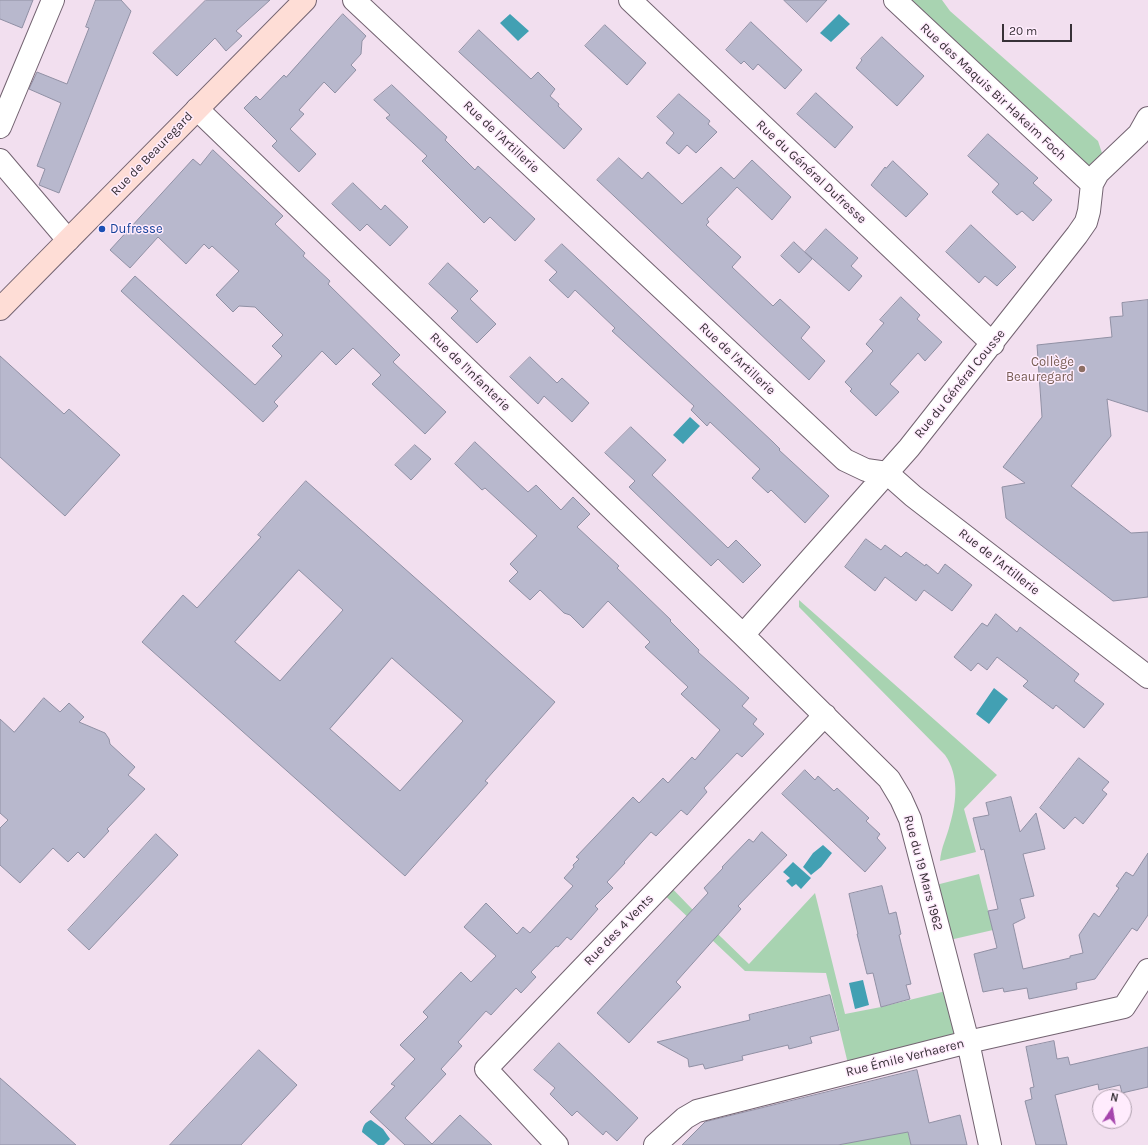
<!DOCTYPE html>
<meta charset="utf-8">
<style>
body{margin:0}
#map{position:relative;width:1148px;height:1145px;overflow:hidden;background:#f2dfef;font-family:Karla,sans-serif}
canvas{display:block}
.north{position:absolute;left:1092px;top:1089px;width:40px;height:40px;box-sizing:border-box;background:#ffecfd;border:1px solid #afa1ae;border-radius:50%;rotate:12deg;font-size:11px;font-weight:700;line-height:16px;text-align:center;color:#383137}
.north::after{content:'';display:block;margin:auto;width:14px;height:18px;background:#a544ac;clip-path:polygon(50% 0,100% 100%,50% 72%,0 100%)}
.scale{position:absolute;left:1002px;top:24px;width:70px;height:18px;box-sizing:border-box;border:2px solid #383137;border-top:0;padding-left:5px;font-size:12px;line-height:14px;white-space:nowrap;color:#383137;-webkit-text-stroke:3px #ffecfd;paint-order:stroke}
</style>
<div id="map">
<canvas width="1148" height="1145"></canvas>
<div class="north">N</div>
<div class="scale">20 m</div>
</div>
<script>
const c = document.querySelector('canvas').getContext('2d');
c.lineJoin = 'round';
function fillPath(path, color) {
  c.fillStyle = color;
  c.fill(path, 'evenodd');
}
function trace(path, color, width, dash) {
  c.strokeStyle = color;
  c.lineWidth = width;
  c.lineCap = dash ? 'butt' : 'round';
  c.setLineDash(dash || []);
  c.stroke(path);
}
function drawText(font, color, halo, rows, align = 'center') {
  c.font = font + ' Karla,sans-serif';
  c.lineWidth = 3;
  c.setLineDash([]);
  c.textBaseline = 'middle';
  c.strokeStyle = halo;
  c.fillStyle = color;
  for (const [text, x, y, turn = 0] of rows) {
    c.save();
    c.translate(x, y);
    c.rotate((+turn || 0) * Math.PI / 180);
    c.textAlign = isNaN(turn) ? turn : align;
    if (halo) c.strokeText(text, 0, 0);
    c.fillText(text, 0, 0);
    c.restore();
  }
}
const green = new Path2D(`
 M913 0H942L950 11 1098 141 1106 165 1092 184 905 10Z
 M799 600 997 775 964 809 976 852 940 861C941 847 947 837 950 824 957 801 959 775 945 755L799 607Z
 M979 874 993 930 941 942 928 887Z
 M665 881 693 910 749 964 815 893 845 1014 881 1007 954 989 968 1042 850 1072 826 973 745 971 658 889Z
 M902 1109 911 1145H840L835 1127Z`);
const water = new Path2D(`
 M510 14 529 31 518 41 500 23Z
 M839 14 850 24 831 42 820 33Z
 M690 417 700 426 683 444 673 435Z
 M994 688 1008 699 989 724 976 714Z
 M823 845 832 853 821 867 811 875 803 867 813 853Z
 M793 862 811 878 801 889 796 884 792 887 786 881 790 878 783 872Z
 M863 980 869 1005 855 1009 849 983Z
 M371 1120 383 1129 390 1139 384 1145H378L362 1132C363 1126 365 1122 371 1120Z`);
const building = new Path2D(`
 M0 0H33L22 28 0 19Z
 M96 0H121L131 11 59 193 39 185 45 169 37 166 61 103 29 89 37 72 67 84 89 28 86 27Z
 M206 0H270L236 31 242 36 226 51 215 38 177 76 153 53Z
 M784 0H827L807 22Z
 M343 14 366 36 362 41 361 54 351 65 356 70 335 93 324 82 299 110 304 114 290 129 316 154 299 172 272 146 277 141 244 108 256 96 260 100 284 75 286 77Z
 M751 22 802 70 785 89 758 64 753 70 744 61 741 64 726 50Z
 M605 25 646 63 627 85 585 46Z
 M479 30 531 79 538 72 555 89 550 96 559 104 558 106 582 129 564 149 459 52Z
 M882 37 924 76 897 106 856 68 862 60 861 59Z
 M392 85 447 137 445 140 475 170 478 166 535 219 515 241 490 217 484 223 422 161 427 156 386 118 390 115 374 100Z
 M816 93 853 127 835 148 797 114Z
 M679 94 710 121 708 124 717 132 696 153 687 145 679 154 666 143 674 133 657 117Z
 M988 134 1038 178 1033 183 1052 200 1033 221 1022 211 1017 215 992 192 999 184 968 156Z
 M213 150 283 216 275 224 305 253 303 256 330 281 328 284 400 355 393 362 446 412 425 434 372 384 381 375 353 348 336 365 322 351 274 402 278 406 263 422 121 291 135 276 255 385 282 356 272 346 283 335 255 307 239 306 233 312 216 295 239 271 212 246 209 249 204 244 186 264 158 237 130 268 110 250 193 159 200 165Z
 M619 158 642 179 648 172 682 204 721 167 734 179 752 160 791 197 772 220 737 187 707 219 709 222 706 225 741 257 732 267 773 306 780 299 810 327 801 338 825 361 809 380 597 180Z
 M893 161 928 194 906 217 871 185 885 167 886 168Z
 M353 183 381 210 385 205 408 227 390 246 367 224 360 231 332 204Z
 M971 225 1016 267 997 286 985 276 979 283 946 252Z
 M826 229 858 258 851 266 862 276 849 291 805 252Z
 M794 242 812 259 799 273 781 256Z
 M562 244 773 442 780 449 779 450 829 496 805 523 771 490 768 493 752 478 760 469 710 422 707 426 691 410 694 406 612 331 615 328 575 290 568 298 549 280 557 272 545 261Z
 M448 263 478 291 470 299 496 324 477 343 451 318 458 311 429 284Z
 M901 297 920 315 917 319 942 342 925 361 918 353 890 384 899 392 876 416 850 391 852 389 845 382 873 351 866 344 884 323 880 320Z
 M1148 300V412L1107 399 1111 436 1071 486 1131 533 1148 532V597L1113 601 1006 518 1002 487 1025 483 1003 467 1042 417 1037 345 1112 337 1110 317 1123 316 1122 303Z
 M0 356 64 414 69 409 120 455 65 516 0 457Z
 M530 357 557 383 562 378 589 403 572 422 544 396 538 404 510 377Z
 M631 427 666 460 652 475 728 548 736 540 761 565 743 583 718 559 711 566 629 487 635 481 605 453Z
 M475 442 528 492 536 485 561 510 573 497 590 514 577 527 619 566 617 568 671 620 670 621 699 650 698 652 749 698 742 706 757 719 753 724 764 734 742 757 737 753 704 788 707 792 687 815 681 810 656 836 651 832 624 862 625 863 607 882 613 888 595 906 598 909 571 940 567 937 558 947 556 946 531 972 536 977 521 993 516 988 491 1015 486 1011 458 1042 462 1046 441 1069 446 1074 405 1118 432 1144 460 1115 492 1145H405L370 1112 395 1086 391 1084 415 1059 400 1045 428 1017 423 1012 461 972 471 982 496 956 464 927 486 903 517 934 523 927 530 933 573 886 564 878 574 867 573 865 579 859 576 857 633 797 639 803 663 778 668 783 692 757 695 760 720 730 681 694 688 687 645 647 650 642 608 601 583 628 570 615 564 613 540 590 530 600 509 581 518 572 510 564 537 536 485 488 482 490 455 464Z
 M415 445 431 459 411 480 395 465Z
 M306 481 555 702 485 781 488 783 405 876 142 642 183 595 197 608 261 537 258 535ZM299 570 343 610 280 681 235 642ZM392 658 463 721 400 791 330 729Z
 M866 539 881 550 885 545 901 557 906 552 925 566 926 564 938 574 945 564 972 585 952 611 924 590 916 601 885 577 875 591 845 567Z
 M996 614 1017 632 1020 627 1079 674 1074 681 1104 704 1084 728 1056 705 1053 709 1023 686 1028 681 997 657 987 670 978 663 971 671 954 657 982 623 987 626Z
 M44 698 60 712 69 703 84 717 79 722 105 733 109 739 110 744 135 767 128 775 145 789 107 829 109 831 84 858 78 852 68 862 53 848 20 883 0 865V828L8 820 0 813V719L14 732Z
 M1079 758 1109 782 1102 790 1107 794 1083 824 1075 817 1064 829 1040 808Z
 M805 770 815 780 818 776 834 791 837 788 869 818 866 821 880 834 877 838 886 848 865 872 782 794Z
 M1011 797 1020 832 1036 813 1045 849 1023 854 1034 896 1020 899 1025 918 1013 924 1023 969 1070 958V956L1083 953 1079 935 1094 913 1099 917 1119 888 1116 886 1126 872 1133 876 1148 853V915L1137 931 1132 928 1095 979 1076 983 1077 989 1029 999 1027 988 1004 992 1003 988 983 992 974 954 997 948 988 911 998 909 984 849 981 850 973 818 989 815 986 803Z
 M762 832 787 855 738 906 741 909 676 982 681 987 629 1043 597 1013 708 893 704 888 723 868 722 867 749 839 753 842Z
 M156 834 178 855 89 950 68 930Z
 M882 886 889 914 896 912 901 934 899 935 911 984 906 985 910 999 881 1007 873 973 867 974 857 934H858L849 894Z
 M830 995 839 1030 810 1037 812 1043 789 1049 788 1045 742 1056 743 1060 705 1069 703 1064 689 1067 688 1059 657 1042 750 1020 749 1015Z
 M1054 1041 1057 1059 1068 1057 1070 1065 1148 1047V1087L1122 1093 1120 1085 1099 1090 1098 1084 1055 1095 1067 1145H1036L1025 1101 1032 1099 1030 1088 1034 1087 1026 1047Z
 M559 1043 638 1118 617 1141 606 1131 603 1135 577 1111 572 1116 550 1094 555 1088 534 1070Z
 M259 1050 297 1085 241 1145H170Z
 M917 1070 929 1123 960 1115 967 1145H911L908 1132 838 1145H682L705 1122Z
 M0 1078 76 1145H0Z`);
const street = new Path2D(`
 M354 0 845 460 866 470 887 473 913 496 1148 677
 M630 0 993 344
 M895 0 1092 184
 M197 109 743 635 889 779 901 799 910 819 968 1042 990 1145
 M0 127 53 0
 M0 160 68 240
 M743 635 909 448 1077 235 1086 222 1089 211 1092 184 1098 173 1139 134 1148 118
 M557 1145 486 1069 825 715
 M655 1145 685 1118 697 1111 968 1042 1124 1007 1148 970`);
const secondary = new Path2D(`
 M0 309 305 0`);
const markers = [
 [102,229,4,"#1a4fb4"],
 [1082,369,4,"#8d6e63"]
];
const streetNames = [
 ["Rue des Maquis Bir Hakeim Foch",993,92,43],
 ["Rue de l'Artillerie",501,137,43],
 ["Rue de Beauregard",152,154,-46],
 ["Rue du Général Dufresse",811,172,43],
 ["Rue de l'Artillerie",737,359,43],
 ["Rue de l'Infanterie",470,372,44],
 ["Rue du Général Cousse",960,384,-51],
 ["Rue de l'Artillerie",999,562,38],
 ["Rue du 19 Mars 1962",923,873,75],
 ["Rue des 4 Vents",619,930,-46],
 ["Rue Émile Verhaeren",905,1058,-14]
];
const transitNames = [
 ["Dufresse",110,229]
];
const educationNames = [
 ["Collège",1074,362],
 ["Beauregard",1074,377]
];
fillPath(green, '#a8d3b1');
fillPath(water, '#42a0b3');
fillPath(building, '#b8b8cd');
trace(building, '#9090a4', 1);
trace(street, '#736371', 24);
trace(secondary, '#736371', 24);
trace(street, '#fff', 22);
trace(secondary, '#feddd6', 22);
for (const [x, y, r, color] of markers) {
  const dot = new Path2D();
  dot.arc(x, y, r, 0, 2 * Math.PI);
  c.fillStyle = color;
  c.fill(dot);
  trace(dot, '#ffecfd', 1.5);
}
drawText('13px', '#383137', '#ffecfd', streetNames);
drawText('13px', '#164399', '#ffecfd', transitNames, 'left');
drawText('13px', '#785e54', '#ffecfd', educationNames, 'right');
</script>
